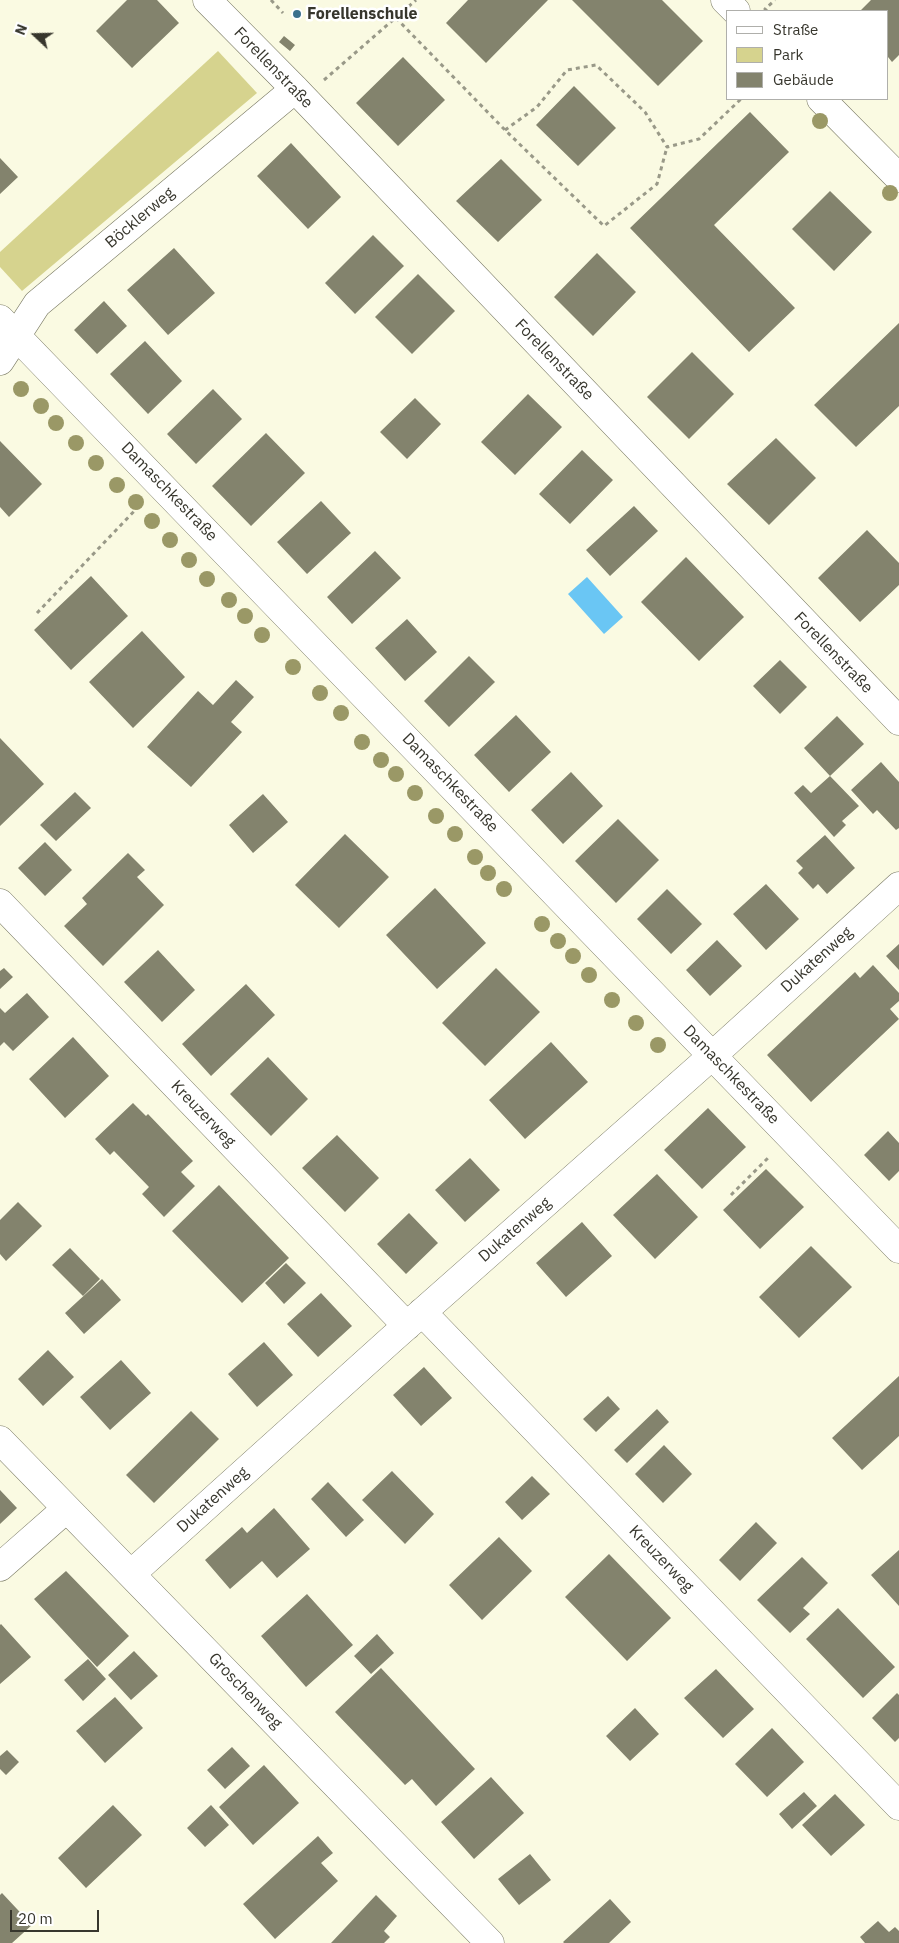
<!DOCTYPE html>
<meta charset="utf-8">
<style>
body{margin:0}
#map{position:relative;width:899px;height:1943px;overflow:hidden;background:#fafae2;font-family:"IBM Plex Sans",sans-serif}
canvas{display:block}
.legend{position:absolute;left:726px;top:10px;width:162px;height:90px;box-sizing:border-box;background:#fff;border:1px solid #afafab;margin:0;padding:6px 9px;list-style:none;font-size:15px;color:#37362d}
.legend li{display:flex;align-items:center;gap:10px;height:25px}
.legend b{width:25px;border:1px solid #afafab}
.north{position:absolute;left:10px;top:10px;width:50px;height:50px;-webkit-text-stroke:4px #fff;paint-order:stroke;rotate:291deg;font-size:14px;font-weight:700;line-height:20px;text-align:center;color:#37362d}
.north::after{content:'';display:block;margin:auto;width:18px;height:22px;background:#37362d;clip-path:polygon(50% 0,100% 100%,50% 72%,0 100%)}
.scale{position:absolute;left:10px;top:1910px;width:89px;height:22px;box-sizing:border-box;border:2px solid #37362d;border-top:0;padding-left:6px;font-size:15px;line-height:18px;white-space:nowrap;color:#37362d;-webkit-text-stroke:4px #fff;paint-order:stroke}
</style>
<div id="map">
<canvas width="899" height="1943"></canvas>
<ul class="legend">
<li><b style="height:6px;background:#fff"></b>Straße</li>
<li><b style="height:14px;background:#d6d38e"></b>Park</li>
<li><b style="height:14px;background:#83836d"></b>Gebäude</li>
</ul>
<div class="north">N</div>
<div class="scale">20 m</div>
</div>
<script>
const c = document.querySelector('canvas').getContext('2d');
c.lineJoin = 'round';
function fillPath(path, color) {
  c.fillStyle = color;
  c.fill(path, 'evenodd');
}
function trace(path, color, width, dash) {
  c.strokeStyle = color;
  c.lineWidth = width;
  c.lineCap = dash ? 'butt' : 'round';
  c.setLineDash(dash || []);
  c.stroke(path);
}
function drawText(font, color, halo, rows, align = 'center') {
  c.font = font + ' "IBM Plex Sans",sans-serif';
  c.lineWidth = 5;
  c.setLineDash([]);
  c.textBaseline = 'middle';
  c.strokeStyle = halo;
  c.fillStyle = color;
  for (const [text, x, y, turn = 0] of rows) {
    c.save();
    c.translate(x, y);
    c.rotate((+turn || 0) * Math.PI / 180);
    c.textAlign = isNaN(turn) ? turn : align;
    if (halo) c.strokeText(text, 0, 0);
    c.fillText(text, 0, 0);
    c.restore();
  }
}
const green = new Path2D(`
 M218 51 257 93 22 291 0 267V252Z`);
const water = new Path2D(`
 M587 577 623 617 604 634 568 594Z`);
const building = new Path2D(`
 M127 0H157L179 23 132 68 96 31Z
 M468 0H548L486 63 446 23Z
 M572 0H662L703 41 658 86Z
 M871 0H899V55L892 62 888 57V11H860Z
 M284 36 295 45 290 51 279 42Z
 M403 57 445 100 398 146 356 103Z
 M574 86 616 128 578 166 536 125Z
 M750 112 789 152 714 225 795 308 749 352 630 228Z
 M291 143 341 197 308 229 257 176Z
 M0 158 18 177 0 194Z
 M501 159 542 200 498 242 456 201Z
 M830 191 872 232 834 271 792 229Z
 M373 235 404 266 355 314 325 283Z
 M174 248 215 293 168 335 127 290Z
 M597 253 636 292 593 336 554 297Z
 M418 274 455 311 412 354 375 317Z
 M104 301 127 326 97 354 74 330Z
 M899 323V406L856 447 814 405Z
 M145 341 182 381 148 414 110 374Z
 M692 352 734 394 689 439 647 397Z
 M213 389 242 419 196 464 167 434Z
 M528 394 562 427 515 475 481 442Z
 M415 398 441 424 407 459 380 432Z
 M266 433 305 473 251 526 212 486Z
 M776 438 816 478 769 525 727 484Z
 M0 441 42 484 9 517 0 507Z
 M582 450 613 480 570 524 539 494Z
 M321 501 351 533 307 574 277 542Z
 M634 506 658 531 610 576 586 550Z
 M867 530 899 563V585L860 622 818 578Z
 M375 551 401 578 352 624 327 597Z
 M686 557 744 617 699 661 641 602Z
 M91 576 128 616 71 670 34 630Z
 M407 619 437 652 405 681 375 648Z
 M142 631 185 677 133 728 89 682Z
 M469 656 495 682 449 727 424 701Z
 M780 660 807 687 780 714 753 686Z
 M236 680 254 697 231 722 242 732 191 787 147 747 198 691 213 705Z
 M516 715 551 752 509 792 474 755Z
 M837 716 864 744 830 776 804 748Z
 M0 738 44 784 0 826Z
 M881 762 899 782V828L896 830 877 810 873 814 851 790Z
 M571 772 603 806 563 844 531 810Z
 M830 776 859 806 842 821 846 825 834 837 794 793 803 785 811 793Z
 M75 792 91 808 56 841 40 825Z
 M263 794 288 822 253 853 229 825Z
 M618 819 659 860 616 903 575 861Z
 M345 834 389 877 339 928 295 885Z
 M825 835 855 868 827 894 818 884 813 889 798 873 803 868 796 861Z
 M45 842 72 870 45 896 18 868Z
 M128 853 145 870 137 877 164 905 103 966 64 926 87 904 82 898Z
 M766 884 799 919 766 950 733 914Z
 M435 888 486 943 437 989 386 935Z
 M667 889 702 924 671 954 637 919Z
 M717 940 742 966 710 996 686 970Z
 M899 944V970L886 956Z
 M158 950 195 990 162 1022 124 982Z
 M873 965 899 993V1001L890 1009 899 1019 811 1102 767 1055 855 972 860 978Z
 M4 968 13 977 0 989V971Z
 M496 968 540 1012 485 1066 442 1023Z
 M246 984 275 1015 211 1076 182 1044Z
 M27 993 49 1017 13 1051 4 1042 0 1046V1008L5 1013Z
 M73 1037 109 1076 65 1118 29 1079Z
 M551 1042 588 1082 525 1139 489 1100Z
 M268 1057 308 1099 271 1136 230 1094Z
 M133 1103 146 1116 148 1114 193 1161 181 1172 195 1186 164 1217 142 1194 149 1187 114 1151 110 1155 95 1139Z
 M708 1108 746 1147 702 1189 664 1150Z
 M888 1131 899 1143V1171L889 1181 864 1155Z
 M337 1135 379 1178 345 1212 302 1168Z
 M470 1158 500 1190 465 1222 435 1190Z
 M766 1169 804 1207 760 1249 723 1210Z
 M657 1174 698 1217 655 1259 613 1215Z
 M219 1185 289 1258 242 1303 172 1231Z
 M18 1202 42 1226 6 1261 0 1254V1220Z
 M409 1213 438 1243 406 1274 377 1244Z
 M582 1222 612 1256 566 1297 536 1263Z
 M811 1246 852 1287 799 1338 759 1297Z
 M70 1248 100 1279 83 1296 52 1265Z
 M286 1263 306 1283 284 1304 265 1283Z
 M102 1279 121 1300 84 1334 65 1313Z
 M321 1293 352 1326 318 1357 287 1324Z
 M264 1342 293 1375 257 1407 228 1374Z
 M48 1350 74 1377 43 1406 18 1379Z
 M121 1360 151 1393 110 1430 80 1397Z
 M424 1367 452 1398 421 1426 393 1395Z
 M899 1376V1436L862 1470 832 1438Z
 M608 1396 620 1409 596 1432 583 1419Z
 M657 1409 669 1422 627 1463 614 1450Z
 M191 1411 219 1439 154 1503 126 1475Z
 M664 1445 692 1474 663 1503 635 1474Z
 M392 1471 434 1514 405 1544 362 1500Z
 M532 1476 550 1494 522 1520 505 1502Z
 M328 1482 364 1520 346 1537 311 1499Z
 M0 1490 17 1508 0 1524Z
 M274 1508 310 1549 277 1578 262 1561 230 1589 205 1560 242 1527 247 1533Z
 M756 1522 777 1543 740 1581 719 1560Z
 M499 1537 532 1571 482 1620 449 1585Z
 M899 1550V1606L871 1575Z
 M609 1554 671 1618 627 1661 565 1597Z
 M802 1557 828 1583 803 1608 810 1614 790 1633 757 1600Z
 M66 1571 129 1636 97 1667 34 1599Z
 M307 1594 353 1645 306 1687 261 1636Z
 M838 1608 895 1667 863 1698 806 1639Z
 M1 1624 31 1657 0 1684V1625Z
 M377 1634 394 1653 371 1674 354 1656Z
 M134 1651 158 1676 131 1700 108 1675Z
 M88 1659 106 1679 83 1701 64 1680Z
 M381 1668 475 1769 436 1806 412 1779 405 1785 335 1712Z
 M716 1669 754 1709 723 1738 684 1698Z
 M897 1693 899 1695V1738L895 1742 872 1718Z
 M115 1697 143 1728 105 1763 76 1731Z
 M635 1708 659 1734 630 1761 606 1736Z
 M772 1728 804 1762 767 1797 735 1764Z
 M232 1747 250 1766 225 1789 207 1770Z
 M7 1750 19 1762 6 1775 0 1769V1756Z
 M264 1765 299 1803 253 1845 219 1807Z
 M491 1777 524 1813 474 1859 441 1822Z
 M804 1792 817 1806 792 1829 779 1814Z
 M835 1794 865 1825 831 1856 802 1825Z
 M113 1805 142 1835 86 1888 58 1858Z
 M211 1805 229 1825 205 1847 187 1828Z
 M318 1836 333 1853 321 1863 338 1881 275 1939 243 1904Z
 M530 1854 551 1880 519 1905 498 1879Z
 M2 1893 32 1925 12 1943H0V1895Z
 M376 1895 397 1916 384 1931 390 1937 384 1943H331Z
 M610 1899 631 1922 609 1943H564L563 1942Z
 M878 1921 889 1932 895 1927 899 1931V1943H865L860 1937Z`);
const path = new Path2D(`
 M271 0 283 13
 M767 11 765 9 775 0
 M396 18 505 130 604 226 657 184 667 147
 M324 80 416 0
 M505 130 537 107 567 70 596 65 645 112 667 147 699 139 741 99
 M37 613 140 505
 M731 1195 769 1157`);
const minor = new Path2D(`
 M207 0 295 89 899 721
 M725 0 736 11
 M821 99 899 178
 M0 319 899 1249
 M0 361 37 304 295 89
 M0 903 407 1326
 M422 1312 899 1806
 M0 1440 490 1943
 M0 1567 66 1509
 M131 1574 393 1338 713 1055 899 886`);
const trees = [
 [820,121],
 [890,193],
 [21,389],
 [41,406],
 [56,423],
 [76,443],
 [96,463],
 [117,485],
 [136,502],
 [152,521],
 [170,540],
 [189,560],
 [207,579],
 [229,600],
 [245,616],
 [262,635],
 [293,667],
 [320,693],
 [341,713],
 [362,742],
 [381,760],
 [396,774],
 [415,793],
 [436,816],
 [455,834],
 [475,857],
 [488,873],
 [504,889],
 [542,924],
 [558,941],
 [573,956],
 [589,975],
 [612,1000],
 [636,1023],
 [658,1045]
];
const markers = [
 [297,14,5,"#3b718d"]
];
const poiNames = [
 ["Forellenschule",307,14]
];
const streetNames = [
 ["Forellenstraße",273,68,46],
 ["Böcklerweg",140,218,-40],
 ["Forellenstraße",554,360,46],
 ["Damaschkestraße",169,492,46],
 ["Forellenstraße",833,653,46],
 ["Damaschkestraße",450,783,46],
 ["Dukatenweg",817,960,-42],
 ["Damaschkestraße",731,1075,46],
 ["Kreuzerweg",203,1114,46],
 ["Dukatenweg",515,1230,-41],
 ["Dukatenweg",213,1500,-42],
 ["Kreuzerweg",661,1559,46],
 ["Groschenweg",245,1691,46]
];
fillPath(green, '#d6d38e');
fillPath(water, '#6ac6f4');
fillPath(building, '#83836d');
trace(minor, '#787863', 29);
trace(path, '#998', 3, [4, 4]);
trace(minor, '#fff', 28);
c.fillStyle = '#9a9866';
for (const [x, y] of trees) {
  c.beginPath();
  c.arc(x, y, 8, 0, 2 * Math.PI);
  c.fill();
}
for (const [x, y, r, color] of markers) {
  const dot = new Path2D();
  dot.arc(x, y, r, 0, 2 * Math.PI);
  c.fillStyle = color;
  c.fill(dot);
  trace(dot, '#fff', 2);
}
drawText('bold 16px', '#37362d', '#fff', poiNames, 'left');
drawText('16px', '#37362d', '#fff', streetNames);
</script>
